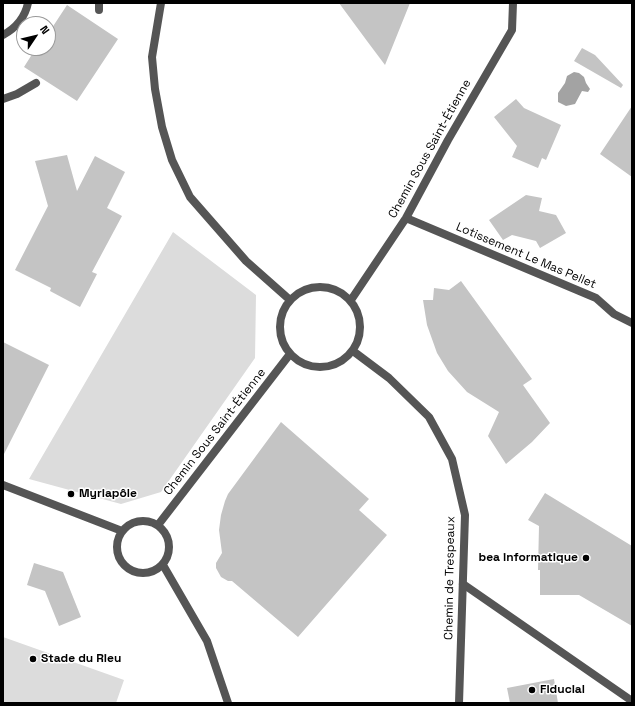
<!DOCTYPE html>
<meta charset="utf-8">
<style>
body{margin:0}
#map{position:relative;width:635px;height:706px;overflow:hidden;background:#fff;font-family:"Space Grotesk",sans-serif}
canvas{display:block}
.frame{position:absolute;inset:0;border:4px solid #000;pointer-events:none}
.north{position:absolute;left:16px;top:16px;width:40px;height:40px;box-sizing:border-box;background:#fff;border:1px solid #999;border-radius:50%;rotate:55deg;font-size:11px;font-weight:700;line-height:16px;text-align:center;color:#000}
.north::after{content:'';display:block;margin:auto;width:14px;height:18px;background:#000;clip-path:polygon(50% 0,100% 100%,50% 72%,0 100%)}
</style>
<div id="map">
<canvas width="635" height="706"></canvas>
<div class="frame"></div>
<div class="north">N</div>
</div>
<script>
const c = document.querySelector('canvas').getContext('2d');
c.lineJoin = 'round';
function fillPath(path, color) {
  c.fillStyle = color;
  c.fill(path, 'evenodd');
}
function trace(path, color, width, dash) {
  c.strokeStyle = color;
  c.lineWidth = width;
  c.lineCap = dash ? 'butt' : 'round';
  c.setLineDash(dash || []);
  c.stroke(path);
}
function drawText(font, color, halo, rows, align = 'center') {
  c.font = font + ' "Space Grotesk",sans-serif';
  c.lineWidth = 3;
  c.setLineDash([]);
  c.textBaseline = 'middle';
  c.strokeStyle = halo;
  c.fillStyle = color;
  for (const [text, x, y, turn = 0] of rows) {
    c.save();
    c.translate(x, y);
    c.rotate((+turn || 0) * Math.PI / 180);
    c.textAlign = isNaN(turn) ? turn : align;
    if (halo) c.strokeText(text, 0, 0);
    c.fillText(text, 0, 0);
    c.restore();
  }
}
const green = new Path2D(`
 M173 232 256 295 255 358 161 492 121 504 29 479Z
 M3 637 124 680 116 703H3Z`);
const water = new Path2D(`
 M574 72 579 73 584 77 586 83 590 89 588 92 582 91 575 104 566 106 558 102V93L565 83 567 76Z`);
const building = new Path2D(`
 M339 3H410L385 65 367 41Z
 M67 5 118 39 77 101 24 67 36 48H48V34Z
 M582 48 595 55 623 85 621 88 574 61Z
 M516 99 524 108 561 125 546 160 542 158 538 168 512 157 517 146 494 117Z
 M632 106V177L600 154Z
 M67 155 77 191 95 156 125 172 107 208 122 216 92 272 97 274 80 307 50 291 51 288 15 270 48 206 35 161Z
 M526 195 542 198 539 211 556 215 566 233 540 248 536 241 512 235 503 240 489 220Z
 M461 281 532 379 523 385 550 423 532 442 506 464 488 436 499 412 467 392 448 371 437 353 427 325 423 300H433L434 288 449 290Z
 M3 342 49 365 3 456Z
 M281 422 369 499 359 510 387 535 298 637 232 581H228L221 577 216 568V563L222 553 219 530 221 515 225 501 228 494Z
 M545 493 632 546V626L579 595H540V570H538L539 526 528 520Z
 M34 563 63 572 81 617 59 626 45 591 27 585Z
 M554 679 558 703H510L507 688Z`);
const service = new Path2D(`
 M99 3V10
 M3 35C16 28 25 17 28 3
 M3 99 17 94 36 83
 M463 584 632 701`);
const minor = new Path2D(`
 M161 3 152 57 155 89 162 127 172 160 190 197 246 261 290 300
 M406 218 596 298 614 314 632 323
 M280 327a40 40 0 1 1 80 0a40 40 0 1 1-80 0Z
 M351 300 406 218 448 140 512 30 513 3
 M353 351 389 378 429 417 452 459 465 515 459 703
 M3 485 122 531
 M117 547a26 26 0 1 1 52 0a26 26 0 1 1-52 0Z
 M158 525 290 354
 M163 565 207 641 228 703`);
const markers = [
 [71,494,4,"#000"],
 [586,558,4,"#000"],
 [33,659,4,"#000"],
 [532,690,4,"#000"]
];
const streetNames = [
 ["Chemin Sous Saint-Étienne",430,149,-61],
 ["Lotissement Le Mas Pellet",526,256,23],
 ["Chemin Sous Saint-Étienne",215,432,-52],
 ["Chemin de Trespeaux",450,578,-89]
];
const poiNames = [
 ["Myriapôle",79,494],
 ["bea informatique",578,558,"right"],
 ["Stade du Rieu",41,659],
 ["Fiducial",540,690]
];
fillPath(green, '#dcdcdc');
fillPath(water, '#a3a3a3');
fillPath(building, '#c4c4c4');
trace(service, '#555', 8);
trace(minor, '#555', 8);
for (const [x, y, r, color] of markers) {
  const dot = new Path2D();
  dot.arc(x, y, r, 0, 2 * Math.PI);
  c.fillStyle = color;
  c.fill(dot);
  trace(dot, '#fff', 1.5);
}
drawText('12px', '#000', '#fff', streetNames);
drawText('bold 12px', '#000', '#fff', poiNames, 'left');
</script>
